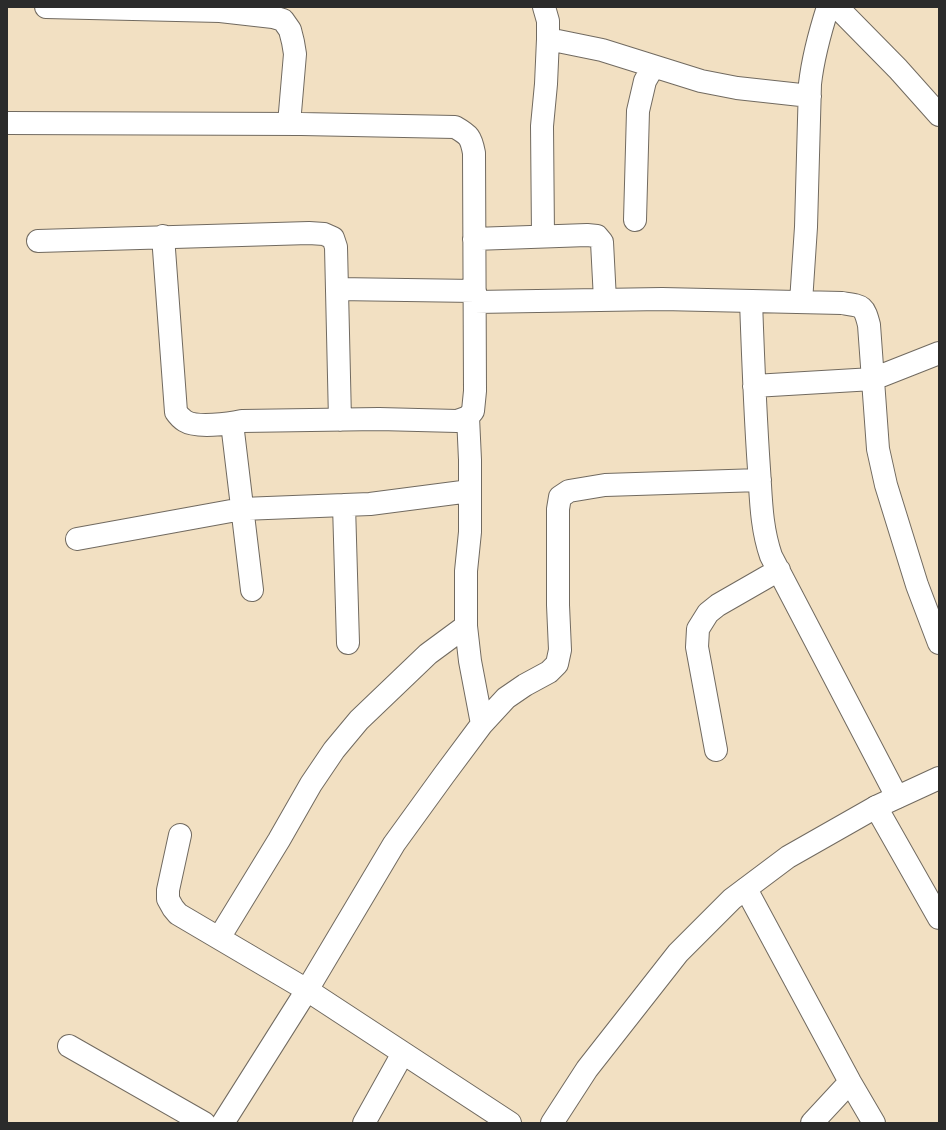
<!DOCTYPE html>
<style>
body{margin:0}
#map{position:relative;width:946px;height:1130px;overflow:hidden;background:#f2e0c2;font-family:"Libre Bodoni",serif}
canvas{display:block}
.frame{position:absolute;inset:0;border:8px solid #2b2b2b;pointer-events:none}
</style>
<div id="map">
<canvas width="946" height="1130"></canvas>
<div class="frame"></div>
</div>
<script>
const c = document.querySelector('canvas').getContext('2d');
c.lineJoin = 'round';
function trace(path, color, width, dash) {
  c.strokeStyle = color;
  c.lineWidth = width;
  c.lineCap = dash ? 'butt' : 'round';
  c.setLineDash(dash || []);
  c.stroke(path);
}
const minor = new Path2D(`
 M46 7 220 11 273 17 283 20 290 30 293 42 295 54 289 124
 M837 7 898 69 939 115
 M548 39 602 50 701 81 737 88 810 96
 M7 123 301 124 455 127C469 135 471 137 474 153L475 391 473 411 468 417 457 421 379 419 242 421C229 424 196 428 185 421 182 419 178 415 176 412L163 236
 M635 220 638 111 645 81 653 67
 M543 236 542 126 546 84 548 39V21L544 7
 M474 239 587 235 597 236 602 242 605 300
 M38 241 309 233 324 234 333 238 336 247 340 420
 M337 289 475 291
 M751 301C753 357 755 413 759 469 761 498 761 527 771 556L897 797
 M475 302 662 299 842 303C862 306 864 305 869 325L878 449 886 485 917 585 939 643
 M801 302 806 227 810 84C813 57 820 32 828 7
 M754 386 873 379 939 353
 M468 417 470 460V532L466 571V626L470 661 482 724
 M232 423 252 590
 M344 505 348 643
 M77 539 242 509 370 504 470 491
 M716 750 697 647 698 629 708 613 718 605 779 570
 M876 807 939 918
 M180 835 168 890V899L173 908 178 914 307 990 510 1123
 M746 889 850 1082 874 1123
 M219 938 279 840 311 784 334 750 359 720 428 654 466 626
 M69 1046 204 1123
 M223 1123 307 990 394 844 444 775 482 724 506 698 525 685 549 672 557 664 560 650 558 605V509L560 497 569 491 605 485 760 480
 M364 1123 403 1053
 M812 1123 850 1082`);
const tertiary = new Path2D(`
 M552 1123 587 1069 678 953 732 899 788 857 876 807 939 778`);
trace(minor, '#716a60', 24);
trace(tertiary, '#716a60', 24);
trace(minor, '#fff', 22);
trace(tertiary, '#fff', 22);
</script>
